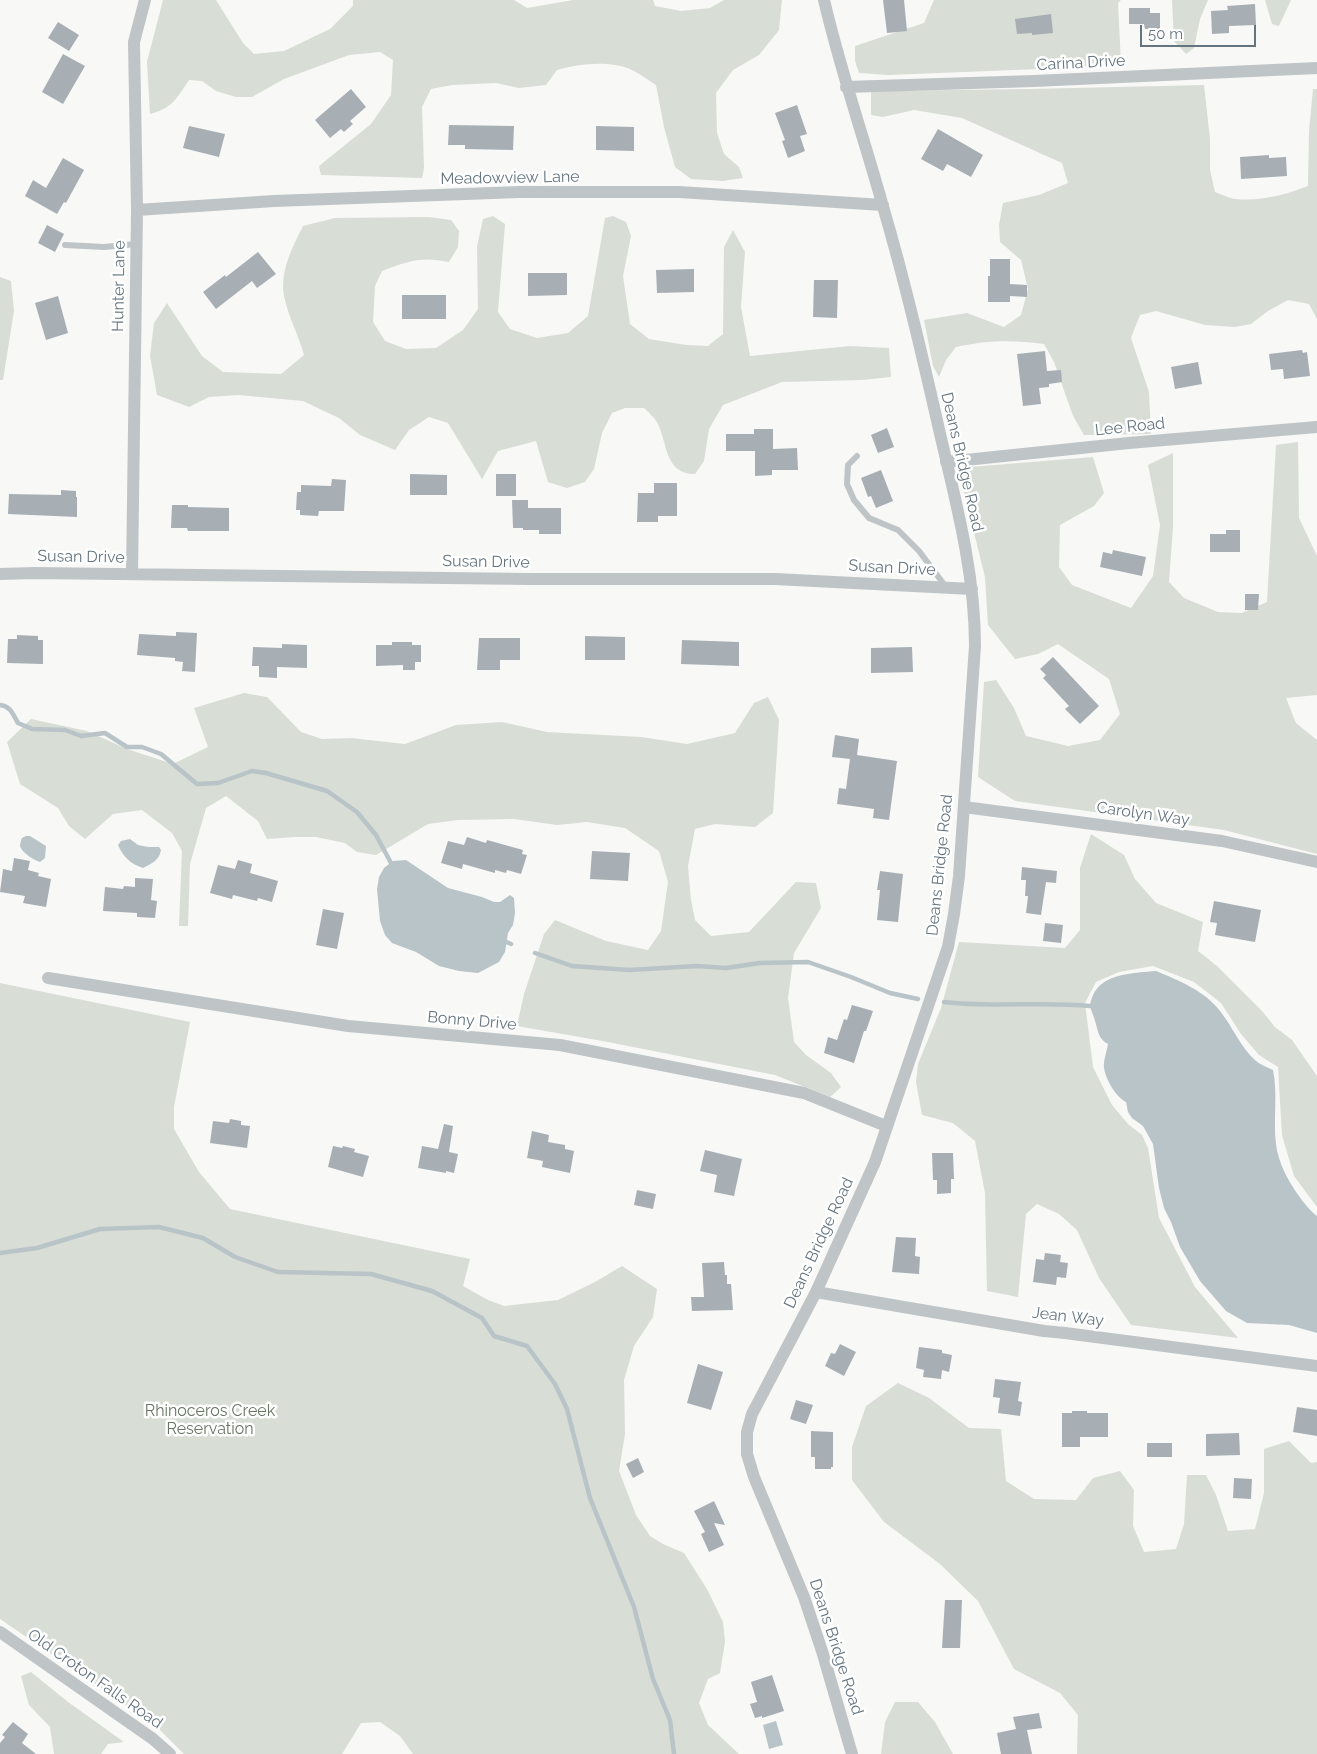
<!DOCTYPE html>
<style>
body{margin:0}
#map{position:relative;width:1317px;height:1754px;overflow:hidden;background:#f8f8f6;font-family:Raleway,sans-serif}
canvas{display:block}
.scale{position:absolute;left:1140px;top:25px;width:116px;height:22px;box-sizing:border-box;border:2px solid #65757f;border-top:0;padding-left:6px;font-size:15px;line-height:18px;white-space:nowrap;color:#65757f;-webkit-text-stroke:4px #fff;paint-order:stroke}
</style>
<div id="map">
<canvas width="1317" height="1754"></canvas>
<div class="scale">50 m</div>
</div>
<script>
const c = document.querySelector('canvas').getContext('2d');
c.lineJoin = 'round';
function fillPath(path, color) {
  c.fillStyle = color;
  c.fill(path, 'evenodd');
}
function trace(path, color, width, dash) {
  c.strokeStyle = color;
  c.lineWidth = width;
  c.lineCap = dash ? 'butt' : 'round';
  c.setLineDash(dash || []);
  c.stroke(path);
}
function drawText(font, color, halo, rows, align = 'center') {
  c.font = font + ' Raleway,sans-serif';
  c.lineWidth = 5;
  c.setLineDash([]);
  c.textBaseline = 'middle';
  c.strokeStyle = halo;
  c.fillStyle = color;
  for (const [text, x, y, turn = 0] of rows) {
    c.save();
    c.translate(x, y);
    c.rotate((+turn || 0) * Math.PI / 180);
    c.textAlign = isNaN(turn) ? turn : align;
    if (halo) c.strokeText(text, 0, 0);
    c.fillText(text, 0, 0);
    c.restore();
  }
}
const green = new Path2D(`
 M163 0H216L243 43 254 54 284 51 330 29 353 6V0H514L527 8 573 0H653L655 6 681 11 710 8 724 0H782L779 30 759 55 733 70 716 93 717 133 724 154 739 167 743 178 723 181 691 179 675 167 664 127 656 85C648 80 639 73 630 69 608 60 578 64 557 70L546 85 519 88 496 83 452 85 431 89 422 107 424 168 422 178 321 175 319 166 371 124 391 95 393 60 380 52 349 55 284 79 252 97H236L216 91 202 81 189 80C176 99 173 108 150 114L147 62Z
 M934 0H1121L1118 3 1121 64 1065 68 888 75 859 73 855 61V46L924 23Z
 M1172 0H1208L1200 19 1194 48 1186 54 1174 41Z
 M1265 0H1291L1279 26 1272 24Z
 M1204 85 1210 139V170L1215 192C1220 194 1225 196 1230 198 1254 203 1286 195 1308 186L1309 131 1313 89H1317V319L1309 304 1288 300 1268 311 1251 324 1235 327 1205 325 1156 311 1140 315 1131 338 1149 392 1151 434 1084 435 1073 416 1054 362 1044 344C1011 340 989 340 956 347L946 360 939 377 933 366 924 320 967 313 1004 327 1021 315 1028 289 1021 260 1000 242 999 225 1003 203 1039 195 1068 183 1062 163 962 118 914 110 883 117 871 115V91L1030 89Z
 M493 216 505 224 498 312 510 329 537 338 568 333 588 316 605 218 613 216 626 222 631 236 623 276 630 324 649 339 686 345 708 346 723 334 724 247 733 230 745 252 741 307 750 356 850 346 889 348 891 377 862 380 782 382 723 405 709 429 704 461 695 474C664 474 668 443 657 422 654 417 648 412 644 408H625L612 413 602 433 594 469 585 482 567 488 548 482 536 441 498 451 482 479 448 423 429 417 409 430 395 450 360 435 339 418 303 401 238 395 209 397 189 407 157 395 150 356 154 323 167 303 202 356 223 372 281 374 304 355C299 336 288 316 284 296 280 271 292 248 303 226L335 218 429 217 451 220 459 231 458 247 449 262C422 256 408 261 382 271L375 286 373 322 385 341 406 349 436 348 463 330 478 309 477 247 483 219Z
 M0 277 11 281 14 311 3 380H0Z
 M1298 442 1299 518 1317 556V695L1286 698 1296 723 1317 740V854L1224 830 1015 801 978 777 984 682 996 680 1014 708 1026 736 1068 746 1100 740 1120 714 1109 679 1058 644 1038 654 1015 659 988 625 985 577 958 468 1093 457 1104 493 1094 506 1060 525 1059 567 1072 585 1131 608 1153 576 1160 525 1148 465 1173 453V527L1169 582 1184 598 1218 612 1242 613 1267 602 1276 445Z
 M244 693 267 697 301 732 322 739 351 738 405 744 456 725 502 722 547 732 641 737 687 744 735 733 754 703 768 697 779 720 773 813 755 827 715 824 695 829 688 866 691 900 695 920 711 936 749 932 796 882 816 883 821 908 794 953 788 998 794 1042 806 1055 831 1073 841 1087 830 1097 775 1075 608 1042 517 1026 524 994 544 934 555 920 606 941 648 950 661 931 668 882 659 851 625 828 587 822 557 825 514 819 458 820 428 824 376 855 357 852 345 843 316 837H295L267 839 258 821 226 796 206 808 190 864 188 926H179L182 851 172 833 142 810 113 814 85 839 69 826 58 808 20 784 7 742 31 719 87 731 127 749 173 764 208 747 194 708Z
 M1091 834 1124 855 1135 879 1156 903 1203 922 1198 951 1217 966 1262 1011 1275 1027 1292 1040 1317 1076V1207L1294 1176 1282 1135 1278 1067 1259 1055 1241 1034 1221 1003 1194 982 1153 966 1119 972 1096 982 1085 1003 1093 1067 1112 1105 1128 1124 1142 1135 1148 1148 1159 1218 1195 1287 1238 1338 1131 1325 1099 1278 1077 1230 1059 1214 1037 1204 1026 1214 1018 1297 987 1291 985 1193 975 1141 953 1123 922 1115 916 1082 918 1064 941 1008 959 942 1065 948 1080 930V868Z
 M0 983 190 1022 174 1107V1129L199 1172 230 1209 470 1259 463 1286 488 1300 504 1306 558 1300 595 1282 622 1266 657 1289 653 1317 634 1346 624 1380 625 1434 619 1471 636 1515 650 1536 663 1544 684 1553 707 1589 723 1622 725 1642 720 1673 708 1679 699 1703 708 1725 739 1754H413L400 1736 380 1722 361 1723 342 1754H184L155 1725 0 1619Z
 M898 1383 929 1398 969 1428 1001 1429 1006 1481 1034 1499 1076 1500 1093 1478 1120 1471 1134 1490 1133 1526 1144 1552 1176 1549 1184 1524 1187 1475H1206L1216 1495 1228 1531 1255 1529 1264 1493V1449L1289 1441 1311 1463 1317 1462V1754H1077L1078 1715 1060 1693 1014 1669 978 1601 940 1564 884 1522 852 1480V1447L866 1406Z
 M31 1672 68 1702 124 1742 108 1744 101 1754H54L50 1727 29 1705 21 1676Z
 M895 1702H918L935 1722 953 1754H881L885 1722Z`);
const water = new Path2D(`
 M26 836H30L46 846 45 858 40 862C34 860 22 853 20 846 20 844 21 840 22 838Z
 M130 839 138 845 148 847H159L161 850C159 861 152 863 143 868 131 864 123 857 118 845L121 841Z
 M406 860 448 888 482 897 494 902H500L510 895 514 898 515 913 513 925 508 933 505 952 499 962 478 973 459 971 439 966 416 952 392 943 385 935 380 921 377 889 379 877 384 868 393 861Z
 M1156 971C1178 980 1205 991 1220 1011 1233 1027 1240 1047 1256 1061 1261 1065 1267 1067 1273 1070 1278 1094 1273 1119 1276 1144 1278 1162 1288 1181 1299 1196 1304 1203 1310 1211 1317 1216V1333L1289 1325 1247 1323 1226 1311 1200 1281 1180 1247 1171 1222 1164 1208 1159 1188 1153 1144 1143 1126 1132 1118 1128 1112 1126 1102C1116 1097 1106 1080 1104 1068 1103 1061 1107 1051 1108 1044 1098 1039 1098 1030 1095 1021 1094 1016 1091 1011 1090 1006 1090 1002 1092 998 1093 995 1103 973 1135 973 1156 971Z
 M776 1721 783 1745 769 1749 763 1725Z`);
const stream = new Path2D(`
 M0 705C11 706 13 715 18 723L32 729 65 730 81 736 105 733 127 747H142L161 754 197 784 218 783 252 771 266 773 327 791 357 812 376 835 391 863 395 866
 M502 940 511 944
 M535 953 572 966 629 970 697 966 726 968 760 963 808 962 851 977 890 993 918 999
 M944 1002C992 1008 1042 1001 1090 1006
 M0 1253 37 1248 100 1229 159 1227 203 1238 235 1257 278 1272 371 1274 432 1291 482 1318 494 1336 527 1346 555 1384 567 1409 590 1498 634 1607 653 1679 670 1720 674 1754`);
const building = new Path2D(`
 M883 0H904L907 31 887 33Z
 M1255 4 1256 25 1229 26V33L1212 34 1211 11 1228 10 1227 6Z
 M1129 8H1150V13H1160V29H1145L1144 24H1129Z
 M1051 14 1053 33 1032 35V33L1017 34 1015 19Z
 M58 22 79 35 69 51 48 38Z
 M63 54 85 66 63 104 42 92Z
 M351 89 366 107 350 121 353 124 344 132 341 129 330 138 315 120Z
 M797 105 807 134 800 136 805 151 788 158 782 141 785 140 775 113Z
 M449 125 514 126 513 150 465 149V145H448Z
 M189 126 225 134 219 157 183 148Z
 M596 126 634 127V151L596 150Z
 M938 129 983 155 971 177 947 164 943 171 921 159Z
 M1269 155V158L1286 157 1287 176 1241 179 1240 157Z
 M63 158 84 170 66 203 64 202 57 214 25 196 33 180 46 188Z
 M47 225 64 234 55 252 38 243Z
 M258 252 276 274 257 288 252 281 216 309 203 292 225 275 226 277Z
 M990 259H1010V284L1027 285V297L1010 296V302H988V276H990Z
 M694 269V292L657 293 656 270Z
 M528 273H567V295L528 296Z
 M814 280H838L837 318 813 317Z
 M402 295H446V319H402Z
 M58 296 68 333 46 340 35 303Z
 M1302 350 1303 353 1307 352 1310 376 1284 379 1283 369 1271 370 1269 354Z
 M1045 351 1047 371 1061 370 1062 382 1049 384V387L1039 388 1041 404 1023 406 1017 354Z
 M1198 362 1202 384 1175 389 1171 367Z
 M887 428 894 447 878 453 871 435Z
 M754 429H773V449L797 448 798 470H772V475L755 476V451H726V434H754Z
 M881 470 893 501 876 508 871 496 868 497 861 478Z
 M410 474 447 475V495H410Z
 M496 474H516V496H496Z
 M332 479 346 480 344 511H319L318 516 300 515V510H296L297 492H301V485L331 486Z
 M654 483H677V516H658V522H637L638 493H654Z
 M61 490 76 491V497H77V517L8 514 9 494 61 495Z
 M512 500H528V508H561V534H539V530H523V528H513Z
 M172 505H188V507L229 508V531H188L187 528H171Z
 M1226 530H1240V552H1210V534H1226Z
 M1113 550 1146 557 1142 576 1100 567 1103 552 1112 554Z
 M1245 594H1259L1258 610H1245Z
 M176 632 197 633 195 672 182 671 183 662 175 661V658L137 655 139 634 176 636Z
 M17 635 38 636V640H43V664L7 663 8 639H17Z
 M585 636 625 637V660H585Z
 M479 638H520V660H500V670H477Z
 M682 640 739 642V666L681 664Z
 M392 642H412V645H421V662H415V670H403V665L376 666V645H392Z
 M282 644 307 645V668L277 667V678L259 677V666H252L253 647 282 648Z
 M912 647 913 672 871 673V648Z
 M1053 657 1099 706 1080 724 1065 709 1069 706 1043 678 1046 675 1040 669Z
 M835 735 859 739 857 755 897 761 889 820 873 818 874 809 837 804 839 788 846 789 850 759 832 757Z
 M467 837 486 843 487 840 523 850 522 854 527 855 521 874 507 870 506 873 495 870V873L463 864 462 869 441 863 448 841 464 845Z
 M592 851 630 853 628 881 590 879Z
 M14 858 30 861 28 870 39 873 38 876 51 879 46 907 23 903 25 896 0 892 3 869 12 871Z
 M238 860 252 864 250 873 278 881 272 902 258 898 257 901 233 895 232 899 210 893 218 865 235 869Z
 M1022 867 1057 871 1056 883 1046 882 1041 915 1026 913 1028 896H1025L1026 880H1021Z
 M880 871 903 874 898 922 877 920 880 890H877Z
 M135 878 153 879 151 900 157 901 155 918 137 917V913L103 911 105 887 123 889 124 886 135 887Z
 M1214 901 1261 910 1255 942 1215 935 1217 923 1210 922Z
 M323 909 344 913 337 949 316 945Z
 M1045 923 1063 925 1061 943 1043 941Z
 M852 1005 873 1011 866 1031H864L854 1063 824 1053 828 1037 837 1040 844 1019 847 1020Z
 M230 1119 241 1121V1125L250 1126 247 1148 210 1143 213 1121 229 1123Z
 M444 1124 453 1126 449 1152 458 1154 454 1173 446 1171V1173L418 1168 422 1146 438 1149Z
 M532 1131 549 1135 548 1142 565 1145V1149L574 1151 570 1173 542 1167 543 1161 527 1158Z
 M333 1146 342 1148 343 1146 355 1149 354 1152 369 1156 363 1177 328 1167Z
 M705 1150 742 1159 734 1196 714 1192 717 1175 700 1171Z
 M932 1153H953L954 1179H951V1193L937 1194V1180H933Z
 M637 1190 656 1194 653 1209 634 1205Z
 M896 1237 916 1238 915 1256 920 1257 919 1274 892 1272Z
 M1045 1253 1061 1255 1060 1262 1068 1263 1066 1278 1057 1277 1056 1285 1033 1282 1036 1259 1044 1260Z
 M724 1262 725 1275H727V1284H731L733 1310 692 1311 691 1297H704L702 1263Z
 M840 1344 856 1352 844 1376 825 1366 831 1353 835 1354Z
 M919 1347 942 1350V1353L952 1355 949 1372 942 1370 941 1379 923 1377 924 1370 916 1368Z
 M698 1364 723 1372 711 1410 687 1403Z
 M995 1379 1021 1382 1018 1401 1022 1402 1020 1416 998 1413 1000 1398 993 1397Z
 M796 1400 813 1405 806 1424 790 1419Z
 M1297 1407 1317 1410V1436L1293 1432Z
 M1072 1411H1087V1413H1108V1437H1080V1447H1062V1413H1072Z
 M811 1431 833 1432V1467H831V1469H815V1457H811Z
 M1239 1433 1240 1455 1206 1456V1434Z
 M1147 1443H1172V1457H1147Z
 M638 1458 644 1472 633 1478 626 1464Z
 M1234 1478 1252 1479 1251 1499 1233 1498Z
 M714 1501 725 1525 714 1523 724 1545 709 1552 701 1534 705 1532 694 1511Z
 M945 1600H962L960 1648H942Z
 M772 1675 784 1711 762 1718V1716L755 1718 750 1704 757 1702 751 1682Z
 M1039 1713 1042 1728 1027 1730 1032 1754H1001L997 1733 1016 1729 1013 1717Z
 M13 1722 28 1734 22 1743 36 1754H0V1743L5 1737 2 1735Z`);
const service = new Path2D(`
 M65 245 104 247 136 244
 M857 456 848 465 847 484 854 500 869 518 898 530 919 551 946 587`);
const minor = new Path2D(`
 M824 0C840 69 863 135 882 203 905 281 923 359 941 438 957 506 975 575 975 646L959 876 954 914 948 947 875 1162 816 1292 752 1414 747 1432V1454L754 1477 804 1597 822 1651 852 1754
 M846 87 1034 81 1317 68
 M137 210 274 201 520 192H679L883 205
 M946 462 1129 443 1317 427
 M0 574 34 573 529 579H775L972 589
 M132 574 137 210 134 42 145 0
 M964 807 1222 841 1317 862
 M48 978 348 1026 560 1045 804 1093 886 1126
 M816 1292 1044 1331 1065 1333 1317 1366
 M0 1632 153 1739 170 1754`);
const streetNames = [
 ["Carina Drive",1081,63,-3],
 ["Meadowview Lane",510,178,-1],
 ["Hunter Lane",119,286,-89],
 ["Lee Road",1130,427,-6],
 ["Deans Bridge Road",962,462,77],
 ["Susan Drive",81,557,1],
 ["Susan Drive",486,562,1],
 ["Susan Drive",892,568,3],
 ["Carolyn Way",1143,814,8],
 ["Deans Bridge Road",940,865,-84],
 ["Bonny Drive",472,1021,5],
 ["Deans Bridge Road",819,1243,-65],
 ["Jean Way",1068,1317,7],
 ["Deans Bridge Road",836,1647,72],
 ["Old Croton Falls Road",95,1679,35]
];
const parkNames = [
 ["Rhinoceros Creek",210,1411],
 ["Reservation",210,1429]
];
fillPath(green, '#d8ddd5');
fillPath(water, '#b8c4c8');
trace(stream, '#b8c4c8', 4.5);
fillPath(building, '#a7afb5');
trace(service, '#bfc4c7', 6);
trace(minor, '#bfc4c7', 12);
drawText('16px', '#65757f', '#fff', streetNames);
drawText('16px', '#687764', '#fff', parkNames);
</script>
